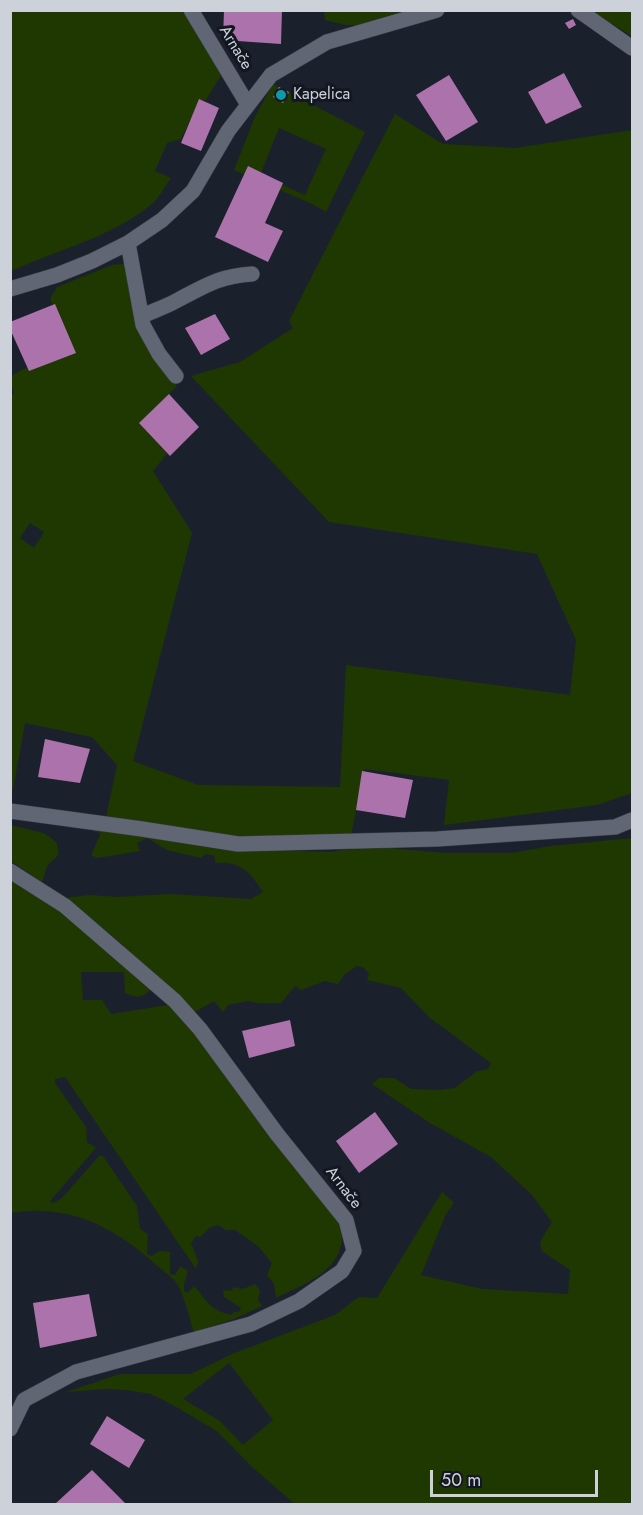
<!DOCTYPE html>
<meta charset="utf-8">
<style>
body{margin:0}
#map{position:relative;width:643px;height:1515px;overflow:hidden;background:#1b212c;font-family:Jost,sans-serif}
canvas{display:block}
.frame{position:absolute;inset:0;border:12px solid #cdd1d9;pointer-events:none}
.scale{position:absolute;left:430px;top:1470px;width:168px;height:27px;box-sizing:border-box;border:3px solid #cdd1d9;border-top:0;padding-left:8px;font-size:18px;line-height:21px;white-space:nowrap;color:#cdd1d9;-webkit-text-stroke:4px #121722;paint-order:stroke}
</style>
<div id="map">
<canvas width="643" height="1515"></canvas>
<div class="frame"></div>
<div class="scale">50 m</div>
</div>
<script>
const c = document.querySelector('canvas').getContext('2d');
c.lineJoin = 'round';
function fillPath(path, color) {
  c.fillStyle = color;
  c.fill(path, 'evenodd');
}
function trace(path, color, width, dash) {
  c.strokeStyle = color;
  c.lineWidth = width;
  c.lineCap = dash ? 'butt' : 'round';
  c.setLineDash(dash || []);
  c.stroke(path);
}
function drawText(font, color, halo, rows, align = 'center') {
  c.font = font + ' Jost,sans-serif';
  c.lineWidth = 6;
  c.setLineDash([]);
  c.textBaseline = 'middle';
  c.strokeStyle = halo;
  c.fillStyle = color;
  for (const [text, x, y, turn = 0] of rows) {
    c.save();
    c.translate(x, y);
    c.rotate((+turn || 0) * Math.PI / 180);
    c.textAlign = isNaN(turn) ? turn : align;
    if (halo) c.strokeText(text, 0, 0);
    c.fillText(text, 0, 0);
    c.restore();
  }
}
const green = new Path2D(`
 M11 11H183L223 72 206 100H200L181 139 167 143 155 171 171 178C165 186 160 197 152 204 112 237 57 250 11 271Z
 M324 11V10L404 11 357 25H346L325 20Z
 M591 11H632V36Z
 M273 84 365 132 326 212 312 204 234 170 255 117ZM279 128 326 149 305 195 260 175Z
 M395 114 443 144 515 148 632 130V793L597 805 444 825 449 780 365 769 351 835 229 839 106 817 117 765 92 737 25 723 11 800 10 396 14 393 11 385V376L71 343 50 299 57 287 112 265 124 264 158 361 177 386 140 423 167 454 153 471 192 533 133 761 198 785 340 787 346 665 570 695 576 640 537 554 329 522 191 376 240 362 293 328 289 321ZM30 523 44 532 34 548 20 538Z
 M10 825 44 833 56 842C62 860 55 855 47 867 45 871 44 877 42 882L11 861Z
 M93 827 217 849 333 852 342 850 389 848 444 853H512L551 846 632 838V1504H295L252 1467 218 1432 173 1405 151 1394 126 1390 106 1389 66 1392 120 1374H191L232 1354 335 1315 359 1297 377 1298 442 1192 454 1203 446 1214 421 1275 482 1289 568 1294 570 1270 542 1251 540 1242 552 1222 532 1195 491 1157 430 1123 372 1084 379 1078H394L411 1089 440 1090 455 1088 477 1071 488 1069 491 1063 430 1018 401 988 367 980 369 974 364 968 357 966 345 974 338 984 325 981 301 990 295 986 281 1003H258L248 1001 228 1005 223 1012 214 1001 195 1012 115 938 66 898 89 895 118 897 169 894 251 899 263 892C249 871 241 861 215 863V856L205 854 201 858 167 850 147 838 137 843 140 851 97 858 91 855 101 833 93 831ZM229 1363 273 1420 243 1445 220 1421 183 1399Z
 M10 877 21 880 153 987C145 997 137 999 125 993L124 972H81L83 1000H102L111 1014 174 1004 339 1217C340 1223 342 1230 342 1236 342 1272 302 1285 276 1298L274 1284 267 1275 272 1263 259 1247 235 1230H226L218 1225 209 1228 200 1237 196 1236 191 1243 198 1261 196 1269 65 1077 55 1079V1083L86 1127 87 1142 96 1148 50 1201 53 1203 62 1198 99 1156H103L137 1206 140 1229 148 1234 147 1254 151 1256 160 1251 170 1252V1274L175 1275 180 1266 188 1271 184 1284V1291L188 1293 194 1286C208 1301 208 1309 231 1315L234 1312H239L241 1308 224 1297 223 1290 231 1291 234 1287 243 1289 255 1284 260 1291 258 1300 262 1306 234 1319 194 1332C190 1320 184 1294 177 1284 172 1276 160 1269 153 1262 113 1226 66 1203 11 1213Z`);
const building = new Path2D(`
 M224 10H282L281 44 223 40Z
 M573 19 576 25 569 29 565 23Z
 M564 73 582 107 546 124 528 92Z
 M449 75 478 122 446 141 416 95Z
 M279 87 289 92 283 103 273 97Z
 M199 99 219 108 201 151 181 143Z
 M248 166 283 183 265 223 283 231 268 262 215 237Z
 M55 304 76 353 29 371 10 329V322Z
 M215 314 230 339 201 355 185 328Z
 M169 394 199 427 170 456 139 423Z
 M45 739 90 749 80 783 38 777Z
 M362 771 413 780 405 818 356 810Z
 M290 1020 295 1046 249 1058 242 1031Z
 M375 1112 398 1144 359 1173 336 1141Z
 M89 1294 97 1336 40 1348 33 1303Z
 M107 1416 145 1440 129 1468 90 1444Z
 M92 1470 126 1504H55Z`);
const minor = new Path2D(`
 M191 10 248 105
 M578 10 632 48
 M128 243 143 325 159 354 176 376
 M10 289 57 275 92 261 128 243 162 220 193 191 228 131 271 75 327 42 437 10
 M142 316C153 311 165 307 176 301 205 286 219 276 252 274
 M10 811 142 829 238 844 437 839 615 827 632 820
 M10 871 65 906 175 1001 200 1029 277 1134 346 1220 354 1251 342 1271 299 1301 251 1324 76 1372 24 1400 10 1429`);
const markers = [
 [281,95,6,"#0f9aa8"]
];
const streetNames = [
 ["Arnače",235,48,59],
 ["Arnače",343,1188,53]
];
const poiNames = [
 ["Kapelica",293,95]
];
fillPath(green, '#1f3801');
fillPath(building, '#ac72ab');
trace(minor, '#3a3e47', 16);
trace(minor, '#606674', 15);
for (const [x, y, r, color] of markers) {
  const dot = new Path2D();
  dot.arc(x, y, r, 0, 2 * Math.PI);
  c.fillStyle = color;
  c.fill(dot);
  trace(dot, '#121722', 2);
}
drawText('16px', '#cdd1d9', '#121722', streetNames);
drawText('16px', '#cdd1d9', '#121722', poiNames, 'left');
</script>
